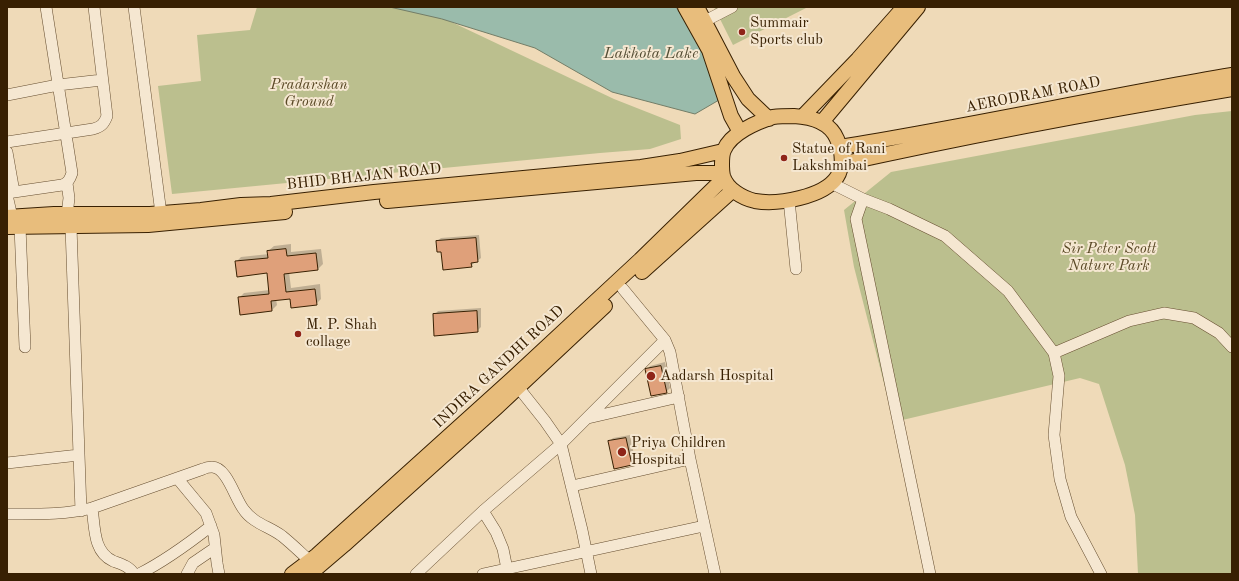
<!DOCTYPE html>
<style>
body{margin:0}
#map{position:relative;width:1239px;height:581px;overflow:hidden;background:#efdab8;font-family:"Old Standard TT",serif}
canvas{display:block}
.frame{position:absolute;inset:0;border:8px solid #382002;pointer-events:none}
</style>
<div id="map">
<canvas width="1239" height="581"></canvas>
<div class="frame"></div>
</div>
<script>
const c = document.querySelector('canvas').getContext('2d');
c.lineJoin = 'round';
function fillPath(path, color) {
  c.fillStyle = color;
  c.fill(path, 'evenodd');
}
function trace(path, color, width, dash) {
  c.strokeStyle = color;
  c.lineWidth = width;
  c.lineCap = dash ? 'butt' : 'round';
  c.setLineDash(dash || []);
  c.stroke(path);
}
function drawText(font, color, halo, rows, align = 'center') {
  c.font = font + ' "Old Standard TT",serif';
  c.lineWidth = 4;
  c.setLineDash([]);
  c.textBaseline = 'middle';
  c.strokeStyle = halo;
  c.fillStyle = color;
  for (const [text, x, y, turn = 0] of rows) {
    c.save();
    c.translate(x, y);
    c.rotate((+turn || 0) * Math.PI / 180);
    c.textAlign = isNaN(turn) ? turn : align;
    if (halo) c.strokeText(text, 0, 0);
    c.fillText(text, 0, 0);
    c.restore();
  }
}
const green = new Path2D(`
 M257 7H407L441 17 614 99 680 125 681 139 650 149 600 153 172 194 158 86 201 81 197 35 250 30Z
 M714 7H808L733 45Z
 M1232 111V574H1138L1135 515 1125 465 1099 384 1080 378 894 422 854 267 844 210 891 172 1195 115Z`);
const water = new Path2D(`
 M390 7H676L714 66 719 100 695 114 612 92 535 48 442 19Z`);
const shadow = new Path2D(`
 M479 235 481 258 477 261 475 262 471 266 442 250 437 241 441 238Z
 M291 244V252L321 249 323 264 318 269 289 272 291 288 320 284 321 299 316 304 291 298 276 299 277 305 272 310 239 298 244 293 270 290 268 272 236 262 241 257 269 254 268 251 274 246Z
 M481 308V327L477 331 434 315 438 311Z
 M665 362 670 388 666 392 647 370 650 366Z
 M630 435 635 460 631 464 609 442 613 438Z`);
const building = new Path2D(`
 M476 238 478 262 471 263 472 267 443 270 441 252H437L436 241Z
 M286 249 287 256 316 253 318 270 284 274 286 292 315 289 317 305 291 308 290 299 271 301 272 311 240 315 238 297 269 294 267 273 237 277 235 261 268 258 267 251Z
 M477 311 478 332 434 336 433 314Z
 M661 366 667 393 651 396 645 369Z
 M626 438 632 465 614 469 608 441Z`);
const minor = new Path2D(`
 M134 7 162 221
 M705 21 732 7
 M7 95 58 85 102 80
 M7 142 93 129C101 127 104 124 107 116L94 7
 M7 152 14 192
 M67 183 69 198 67 215
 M831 183 863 199 889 209 945 236 1008 291 1054 353 1059 376 1054 435 1060 479 1071 517 1101 574
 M7 193 62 185C68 183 70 179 72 173L46 7
 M7 195 12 217
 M863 199 856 219 930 574
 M789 200 796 269
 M20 227 25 347
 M71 227 81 511
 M623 289 665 340 670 352 690 459 715 574
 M1054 353 1129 321 1164 313 1194 318 1219 333 1232 347
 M514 382 545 421 561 444 582 530 591 574
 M588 418 679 397
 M7 463 79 455
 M177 478 206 513 214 535 217 563 219 574
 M572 486 690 459
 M92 508C95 527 93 552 113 561 121 564 129 566 134 574
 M483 511 496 532 503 549 508 574
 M7 514C36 514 64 515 92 508L203 469C205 468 209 467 212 467 227 467 235 499 244 510 253 523 270 527 282 536 292 544 301 553 310 561
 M139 574C165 561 188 544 211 526
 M187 574 193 563 215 548
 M416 574 483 511 561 444 665 340
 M483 574 704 526`);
const major = new Path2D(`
 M685 7 709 50 731 116 740 132
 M697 7 733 76 748 99 769 119
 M794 116C812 117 830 122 837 139 842 151 844 166 837 177 824 197 778 205 755 201 742 198 727 189 723 176 722 172 722 169 722 164 722 160 722 154 724 150 731 133 757 122 773 117 780 116 788 116 794 116Z
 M803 116 858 59 904 7
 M822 122 918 7
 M840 147C971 126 1101 97 1232 75
 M841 164C971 135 1101 111 1232 89
 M387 201 696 173H722
 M7 217 54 214H150L201 210 241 205 271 204 374 192 641 167 680 161 723 151
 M7 227 148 225 285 212
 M642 272 733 190
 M292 574 317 555 512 379 640 260 723 179
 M310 574 344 545 415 481 496 408 605 306`);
const markers = [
 [742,32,4,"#8f2418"],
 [784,158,4,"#8f2418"],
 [298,334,4,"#8f2418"],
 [651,376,5,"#8f2418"],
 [622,452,5,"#8f2418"]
];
const poiNames = [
 ["Summair",750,23],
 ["Sports club",750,40],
 ["Statue of Rani",792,149],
 ["Lakshmibai",792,166],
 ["M. P. Shah",306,325],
 ["collage",306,342],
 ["Aadarsh Hospital",660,376],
 ["Priya Children",631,443],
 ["Hospital",631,460]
];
const parkNames = [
 ["Pradarshan",309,85],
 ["Ground",309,102],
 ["Sir Peter Scott",1109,249],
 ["Nature Park",1109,266]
];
const streetNames = [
 ["AERODRAM ROAD",1033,95,-11],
 ["BHID BHAJAN ROAD",364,177,-6],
 ["INDIRA GANDHI ROAD",499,367,-43]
];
const waterNames = [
 ["Lakhota Lake",651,54]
];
fillPath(green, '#bbbf8e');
fillPath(water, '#9abbab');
trace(water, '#737d67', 1);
fillPath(shadow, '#0003');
fillPath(building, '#dfa07a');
trace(building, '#382002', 1);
trace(minor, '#664e30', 12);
trace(major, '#382002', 16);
trace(minor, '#f5e7d1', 11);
trace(major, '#e8bd7c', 14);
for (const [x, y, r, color] of markers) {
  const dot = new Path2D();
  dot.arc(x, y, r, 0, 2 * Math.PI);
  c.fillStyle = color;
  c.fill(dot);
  trace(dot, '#f5e7d1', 1.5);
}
drawText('15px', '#382002', '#f5e7d1', poiNames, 'left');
drawText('italic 15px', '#594825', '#f5e7d1', parkNames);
drawText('15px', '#382002', '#f5e7d1', streetNames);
drawText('italic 16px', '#554e35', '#f5e7d1', waterNames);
</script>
